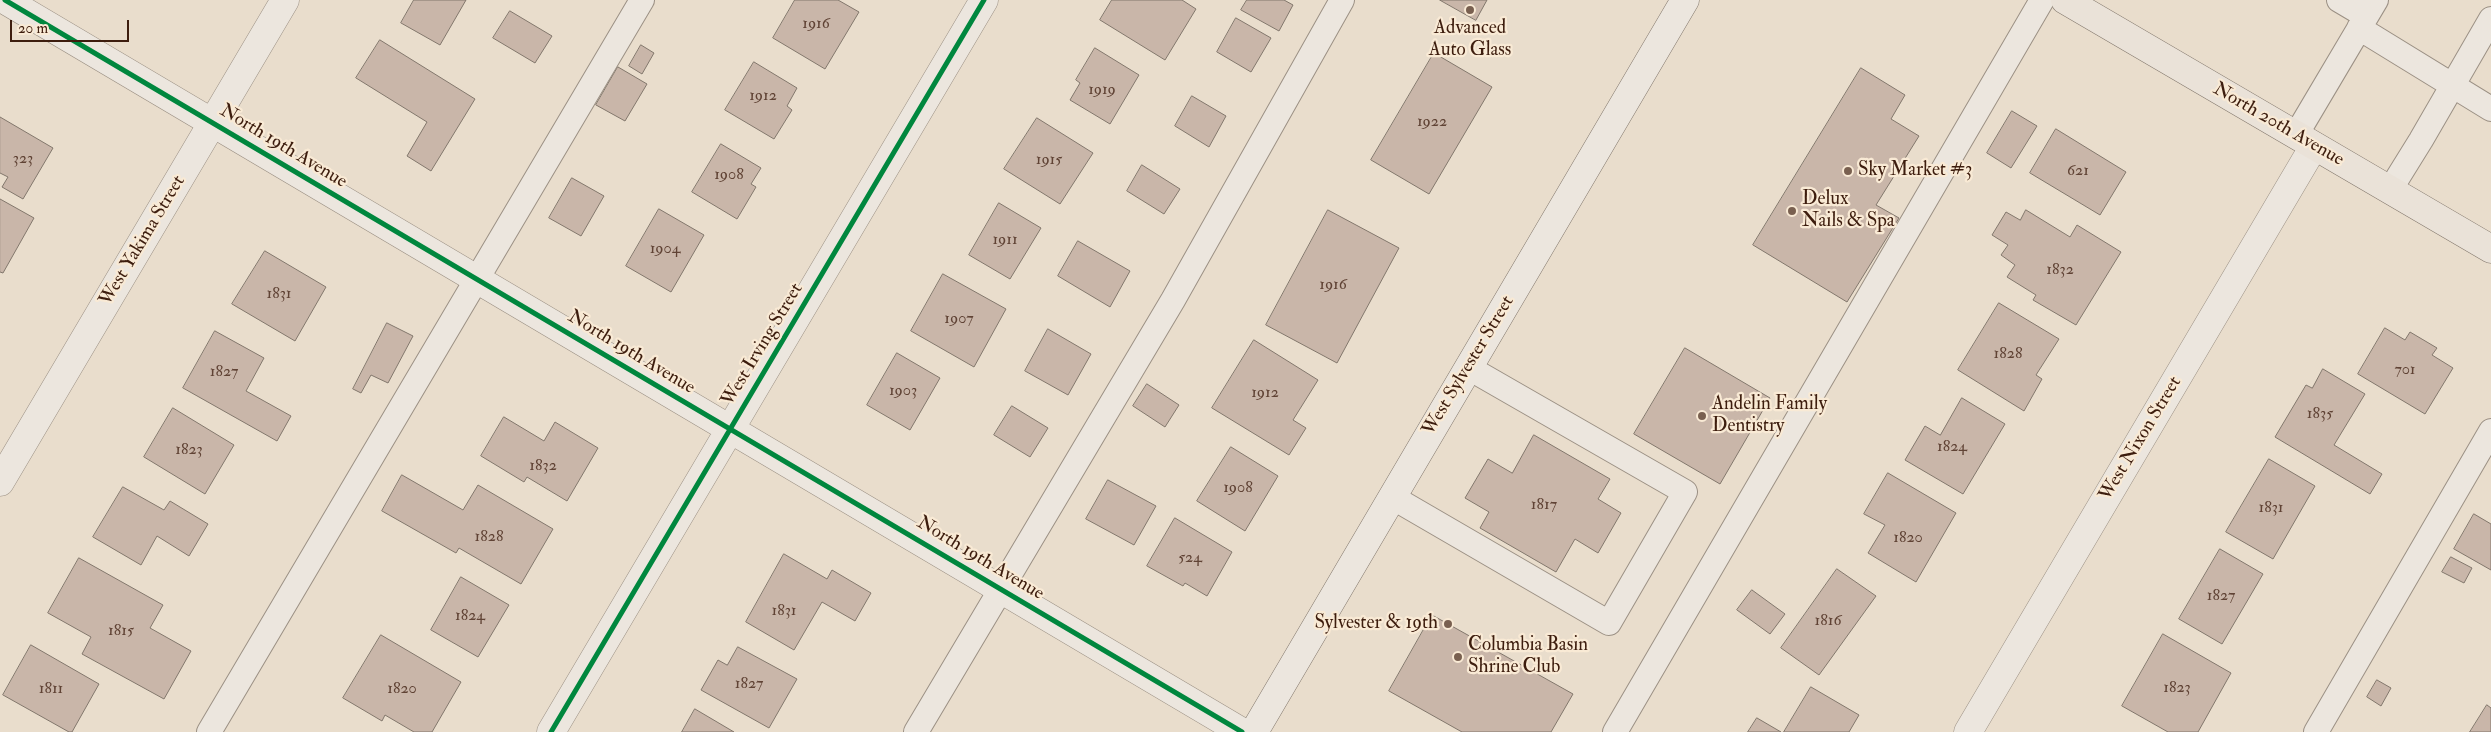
<!DOCTYPE html>
<style>
body{margin:0}
#map{position:relative;width:2491px;height:732px;overflow:hidden;background:#e9ddcc;font-family:"IM FELL Double Pica",serif}
canvas{display:block}
.scale{position:absolute;left:10px;top:20px;width:119px;height:22px;box-sizing:border-box;border:2px solid #3d1d0e;border-top:0;padding-left:6px;font-size:15px;line-height:18px;white-space:nowrap;color:#3d1d0e;-webkit-text-stroke:4px #f9ead5;paint-order:stroke}
</style>
<div id="map">
<canvas width="2491" height="732"></canvas>
<div class="scale">20 m</div>
</div>
<script>
const c = document.querySelector('canvas').getContext('2d');
c.lineJoin = 'round';
function fillPath(path, color) {
  c.fillStyle = color;
  c.fill(path, 'evenodd');
}
function trace(path, color, width, dash) {
  c.strokeStyle = color;
  c.lineWidth = width;
  c.lineCap = dash ? 'butt' : 'round';
  c.setLineDash(dash || []);
  c.stroke(path);
}
function drawText(font, color, halo, rows, align = 'center') {
  c.font = font + ' "IM FELL Double Pica",serif';
  c.lineWidth = 4.5;
  c.setLineDash([]);
  c.textBaseline = 'middle';
  c.strokeStyle = halo;
  c.fillStyle = color;
  for (const [text, x, y, turn = 0] of rows) {
    c.save();
    c.translate(x, y);
    c.rotate((+turn || 0) * Math.PI / 180);
    c.textAlign = isNaN(turn) ? turn : align;
    if (halo) c.strokeText(text, 0, 0);
    c.fillText(text, 0, 0);
    c.restore();
  }
}
const building = new Path2D(`
 M414 0H466L440 45 401 23Z
 M795 0H838L859 12 825 69 773 38Z
 M1112 0H1182L1196 9 1165 60 1100 20Z
 M1247 0H1284L1293 5 1279 31 1241 10Z
 M1440 0H1487L1476 20Z
 M510 11 552 36 535 63 493 38Z
 M1236 18 1271 38 1251 72 1217 52Z
 M380 40 475 99 431 171 407 156 427 122 356 78Z
 M641 45 654 53 642 74 629 66Z
 M1095 48 1139 75 1110 124 1070 100 1080 83 1076 80Z
 M1434 53 1492 87 1429 194 1371 160Z
 M754 62 797 88 787 106 792 110 774 139 725 110Z
 M618 67 647 84 625 121 596 105Z
 M1861 68 1905 95 1891 119 1919 136 1876 205 1899 218 1847 302 1753 245Z
 M1192 96 1226 116 1209 147 1175 126Z
 M2012 111 2037 126 2011 168 1987 153Z
 M0 117 53 148 23 199 2 187 8 177 0 173Z
 M1037 118 1093 153 1060 204 1004 169Z
 M2056 129 2126 172 2100 215 2030 173Z
 M721 144 761 168 751 184 756 187 737 219 692 192Z
 M1142 165 1180 189 1164 214 1127 191Z
 M572 178 604 196 581 236 549 218Z
 M0 199 34 218 3 273 0 272Z
 M999 203 1041 228 1010 279 969 255Z
 M659 209 704 235 671 292 626 266Z
 M1328 210 1399 248 1337 363 1266 325Z
 M2026 210 2070 237 2077 225 2121 252 2076 325 2033 300 2036 295 2007 277 2015 265 2001 255 2008 245 1992 235 2006 212 2020 220Z
 M1078 241 1130 271 1110 307 1058 276Z
 M265 251 326 287 295 341 232 304Z
 M943 274 1006 309 974 367 911 331Z
 M1999 303 2059 339 2036 375 2042 379 2024 411 1958 370Z
 M387 323 413 336 388 383 371 375 361 393 353 389Z
 M2385 328 2405 340 2410 332 2437 348 2432 355 2453 368 2425 414 2358 374Z
 M1048 329 1091 354 1068 395 1025 371Z
 M215 331 264 358 246 391 291 416 277 441 183 388Z
 M1254 340 1318 380 1293 420 1306 428 1289 455 1212 408Z
 M1685 348 1770 398 1720 484 1634 434Z
 M897 353 940 378 910 430 867 405Z
 M2323 369 2365 394 2334 445 2382 474 2370 494 2275 437 2306 385 2312 388Z
 M1147 384 1179 405 1165 427 1133 406Z
 M1962 398 2005 424 1963 494 1905 460 1925 426 1940 435Z
 M1012 406 1048 428 1030 457 994 435Z
 M173 408 234 445 205 494 144 457Z
 M504 417 544 441 555 422 598 448 567 501 527 477 524 482 481 456Z
 M1534 435 1610 479 1598 499 1621 513 1598 553 1575 539 1556 572 1480 528 1489 512 1465 498 1488 459 1512 473Z
 M1231 447 1278 476 1245 531 1197 501Z
 M2269 459 2315 486 2273 559 2226 532Z
 M1888 473 1956 513 1916 582 1868 553 1885 525 1864 514Z
 M402 475 463 510 478 485 553 529 521 584 459 548 456 553 382 511Z
 M1108 480 1156 506 1134 545 1086 519Z
 M123 487 164 510 170 501 208 524 189 556 157 536 141 565 93 537Z
 M2474 514 2491 524V570L2454 549Z
 M1175 518 1232 552 1207 596 1185 583 1183 586 1147 566Z
 M2220 549 2263 574 2222 644 2179 619Z
 M784 554 827 579 832 570 871 593 855 621 822 602 794 650 746 622Z
 M2451 557 2472 568 2464 583 2442 572Z
 M79 558 163 605 150 628 191 651 164 699 82 654 91 637 48 613Z
 M1837 569 1876 596 1819 675 1781 648Z
 M461 577 509 605 478 657 431 630Z
 M1752 590 1785 614 1770 634 1737 610Z
 M1432 615 1573 694 1551 732H1462L1389 691Z
 M2163 634 2231 673 2198 732H2168L2122 706Z
 M381 635 461 682 432 732H414L385 715 382 721 343 698Z
 M31 645 99 684 72 732H69L3 695Z
 M738 647 797 679 769 728 701 690 718 660 727 665Z
 M2377 680 2391 688 2381 706 2367 697Z
 M1811 687 1859 715 1849 732H1784Z
 M2487 705 2491 708V732H2470Z
 M695 709 734 732H682Z
 M1757 718 1781 732H1748Z`);
const lane = new Path2D(`
 M2339 0 2366 16
 M2359 28 2491 109
 M2296 135 2376 0
 M2390 190 2421 140 2491 19
 M1392 497 1609 623 1685 492 1469 368
 M209 732 642 0
 M916 732 1173 300 1342 0
 M1615 732 2042 0
 M2316 732 2491 431`);
const street = new Path2D(`
 M5 0 1242 732
 M0 482 285 0
 M551 732 984 0
 M1968 732 2314 146`);
const secondary = new Path2D(`
 M1254 732 1685 0`);
const primary = new Path2D(`
 M2065 0 2491 249`);
const cycleway = new Path2D(`
 M5 0 1242 732
 M551 732 984 0`);
const markers = [
 [1470,10,5,"#796050"],
 [1848,171,5,"#796050"],
 [1792,211,5,"#796050"],
 [1702,416,5,"#796050"],
 [1448,624,5,"#796050"],
 [1458,657,5,"#796050"]
];
const numberNames = [
 ["1916",816,25],
 ["1919",1102,91],
 ["1912",763,97],
 ["1922",1432,123],
 ["323",23,160],
 ["1915",1049,161],
 ["621",2078,172],
 ["1908",729,176],
 ["1911",1005,241],
 ["1904",665,250],
 ["1832",2060,271],
 ["1916",1333,286],
 ["1831",279,295],
 ["1907",959,320],
 ["1828",2008,355],
 ["701",2405,371],
 ["1827",224,373],
 ["1903",903,392],
 ["1912",1265,394],
 ["1835",2320,415],
 ["1824",1952,448],
 ["1823",189,451],
 ["1832",543,467],
 ["1908",1238,489],
 ["1817",1544,506],
 ["1831",2271,509],
 ["1828",489,538],
 ["1820",1908,539],
 ["524",1190,559],
 ["1827",2221,597],
 ["1831",784,612],
 ["1824",470,617],
 ["1816",1828,622],
 ["1815",121,632],
 ["1827",749,685],
 ["1823",2177,689],
 ["1811",51,690],
 ["1820",402,690]
];
const poiNames = [
 ["Advanced",1470,29,"center"],
 ["Auto Glass",1470,51,"center"],
 ["Sky Market #3",1858,171],
 ["Delux",1802,200],
 ["Nails & Spa",1802,222],
 ["Andelin Family",1712,405],
 ["Dentistry",1712,427],
 ["Sylvester & 19th",1438,624,"right"],
 ["Columbia Basin",1468,646],
 ["Shrine Club",1468,668]
];
const streetNames = [
 ["North 20th Avenue",2278,125,30],
 ["North 19th Avenue",283,147,31],
 ["West Yakima Street",143,241,-59],
 ["West Irving Street",763,345,-59],
 ["North 19th Avenue",631,353,31],
 ["West Sylvester Street",1469,366,-59],
 ["West Nixon Street",2141,439,-59],
 ["North 19th Avenue",980,559,31]
];
fillPath(building, '#c9b6a9');
trace(building, '#82776c', 1);
trace(lane, '#9b9084', 26);
trace(street, '#9b9084', 29);
trace(secondary, '#82776c', 29);
trace(primary, '#82776c', 29);
trace(lane, '#ece6de', 24);
trace(street, '#ece6de', 28);
trace(secondary, '#ece6de', 28);
trace(primary, '#eae2d8', 28);
trace(cycleway, '#00873e', 5);
for (const [x, y, r, color] of markers) {
  const dot = new Path2D();
  dot.arc(x, y, r, 0, 2 * Math.PI);
  c.fillStyle = color;
  c.fill(dot);
  trace(dot, '#f9ead5', 2);
}
drawText('16px', '#604335', null, numberNames);
drawText('19px', '#3d1d0e', '#f9ead5', poiNames, 'left');
drawText('19px', '#3d1d0e', '#f9ead5', streetNames);
</script>
